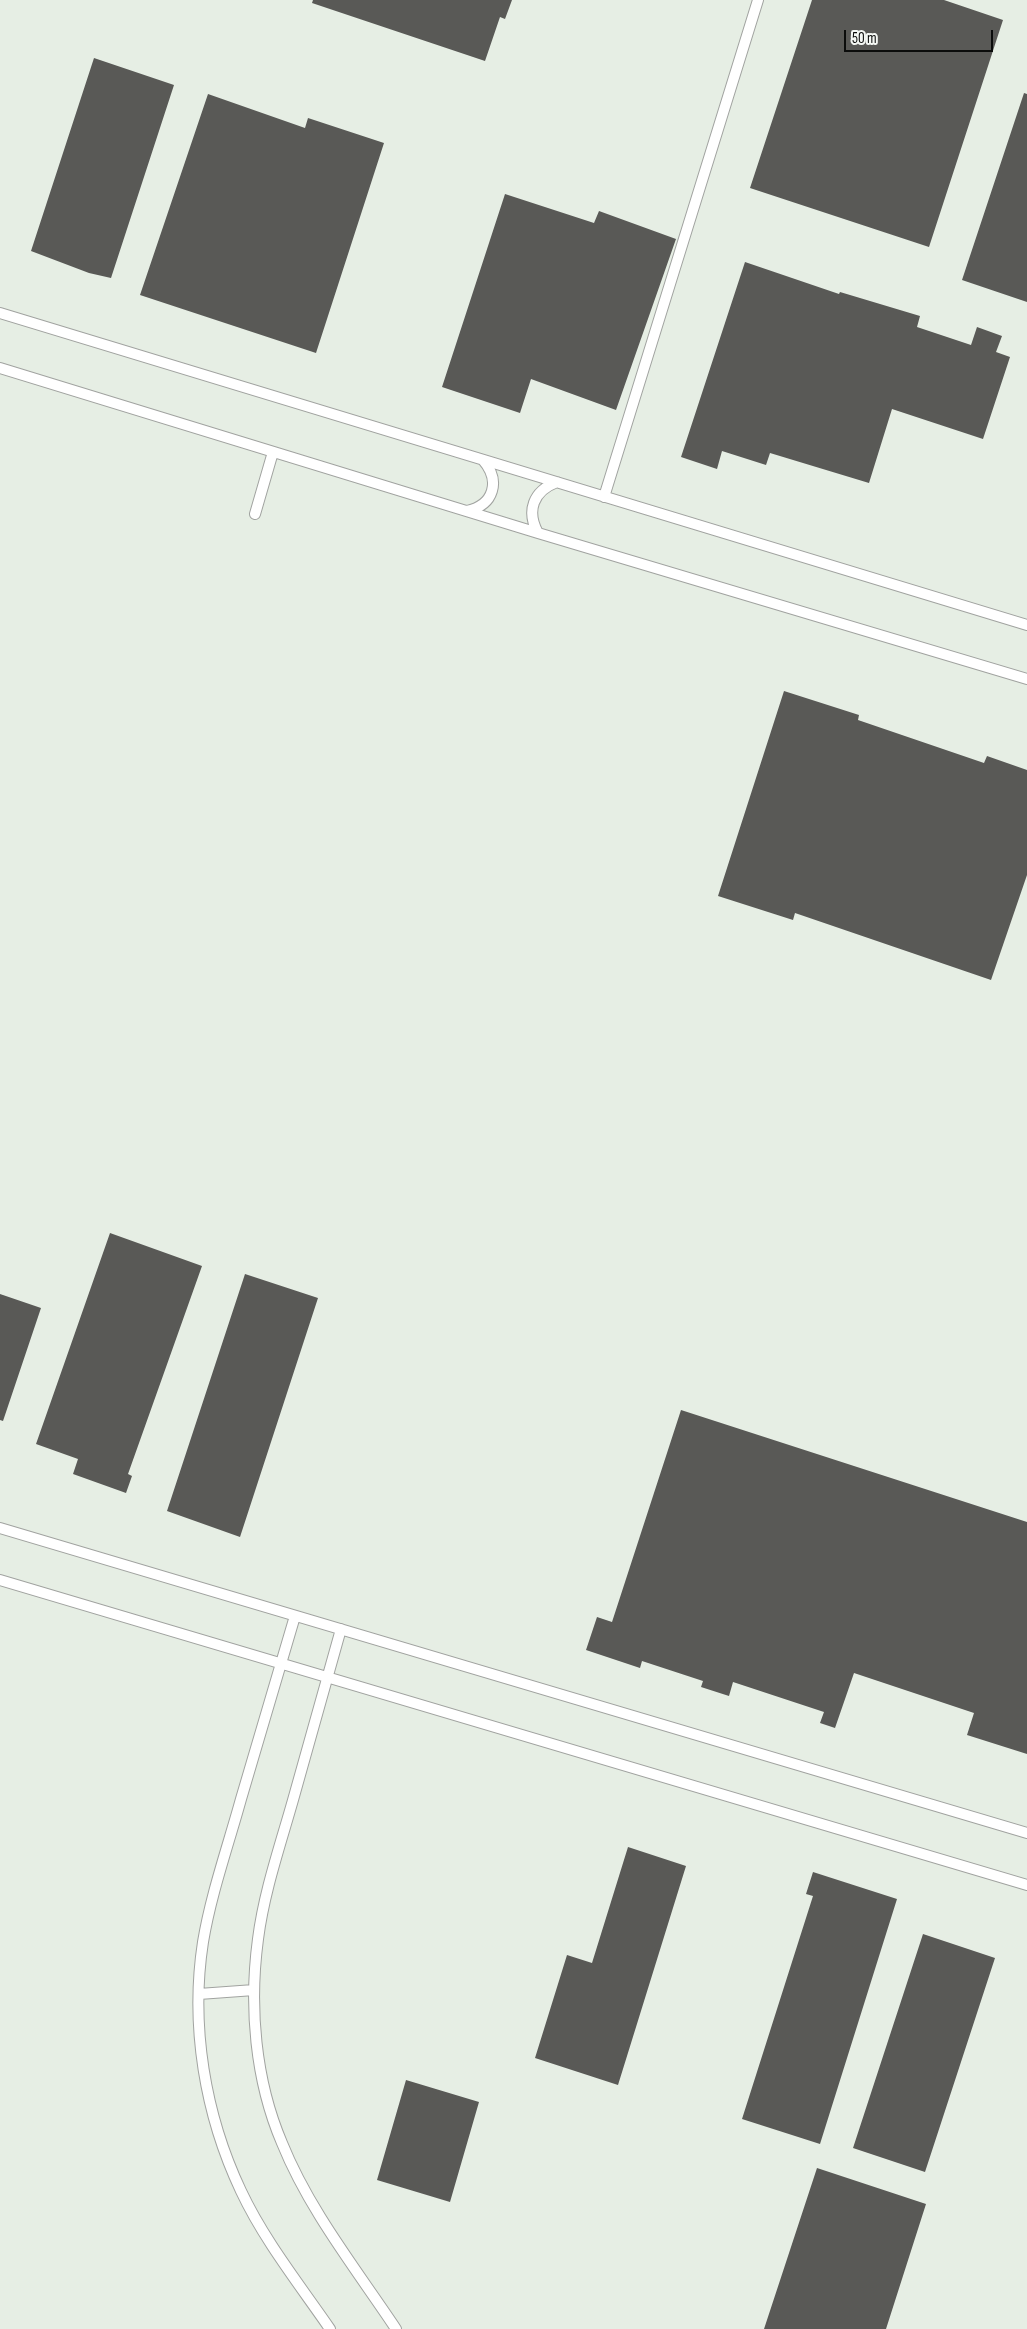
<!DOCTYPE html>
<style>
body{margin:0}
#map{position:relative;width:1027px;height:2329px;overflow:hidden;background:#f5f8f4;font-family:"Sofia Sans Condensed",sans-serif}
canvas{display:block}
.scale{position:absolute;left:844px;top:30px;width:149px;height:22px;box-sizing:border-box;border:2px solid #0b0c0b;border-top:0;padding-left:6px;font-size:15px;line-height:18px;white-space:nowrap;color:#0b0c0b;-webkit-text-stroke:4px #f5f8f4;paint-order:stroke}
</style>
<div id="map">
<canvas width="1027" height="2329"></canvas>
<div class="scale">50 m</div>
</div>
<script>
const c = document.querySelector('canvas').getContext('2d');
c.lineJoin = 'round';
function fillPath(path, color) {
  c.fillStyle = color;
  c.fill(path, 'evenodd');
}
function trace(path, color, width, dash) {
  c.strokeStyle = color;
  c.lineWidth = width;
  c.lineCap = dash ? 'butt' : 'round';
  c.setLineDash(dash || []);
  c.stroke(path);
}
const built = new Path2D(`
 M0 0H1027V2329H0Z`);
const building = new Path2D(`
 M313 0H512L505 19 500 17 485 61 312 3Z
 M812 0H944L1003 20 929 247 750 188Z
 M94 58 174 85 111 278 89 273 31 251Z
 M1024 93 1027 94V302L962 280Z
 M208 94 305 128 308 118 384 143 316 353 140 295Z
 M505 194 594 223 599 211 676 239 616 410 531 379 520 413 442 387Z
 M745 262 839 294 840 292 920 316 917 327 971 345 977 327 1002 336 996 352 1010 357 983 439 892 409 869 483 770 453 766 465 722 451 717 469 681 457Z
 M784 691 859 715 858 720 984 763 987 756 1027 770V875L991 980 795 913 793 920 718 896Z
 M110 1233 202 1266 128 1474 132 1476 126 1493 73 1474 78 1459 36 1444Z
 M245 1274 318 1298 240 1537 167 1511Z
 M0 1294 41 1308 3 1421 0 1420Z
 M681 1410 1027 1522V1754L967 1735 974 1713 854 1673 835 1728 820 1723 824 1712 733 1682 729 1696 701 1687 703 1681 642 1661 640 1668 586 1650 597 1617 612 1622Z
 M628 1847 686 1866 618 2085 535 2058 567 1955 592 1963Z
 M813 1872 897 1899 820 2144 742 2119 813 1896 806 1894Z
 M923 1934 995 1958 925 2172 853 2148Z
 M406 2080 479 2102 450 2202 377 2180Z
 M817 2168 926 2204 886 2329H764Z`);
const service = new Path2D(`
 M0 313 1027 625
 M0 368 538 533 1027 679
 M604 497 758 0
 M467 511C494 505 501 481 483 460
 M255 514 273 452
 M538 533C526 511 533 491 557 482
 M0 1528 1027 1833
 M0 1580 1027 1885
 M295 1616C277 1677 259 1738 241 1799 228 1846 211 1894 203 1942 190 2026 205 2115 241 2191 264 2240 299 2284 330 2329
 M341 1629C325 1686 309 1743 293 1800 280 1846 264 1892 258 1939 249 2006 255 2080 282 2143 309 2210 356 2269 396 2329
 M199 1994 254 1990`);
fillPath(built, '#e6eee4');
fillPath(building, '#595956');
trace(service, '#a1a3a0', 12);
trace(service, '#fff', 10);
</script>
